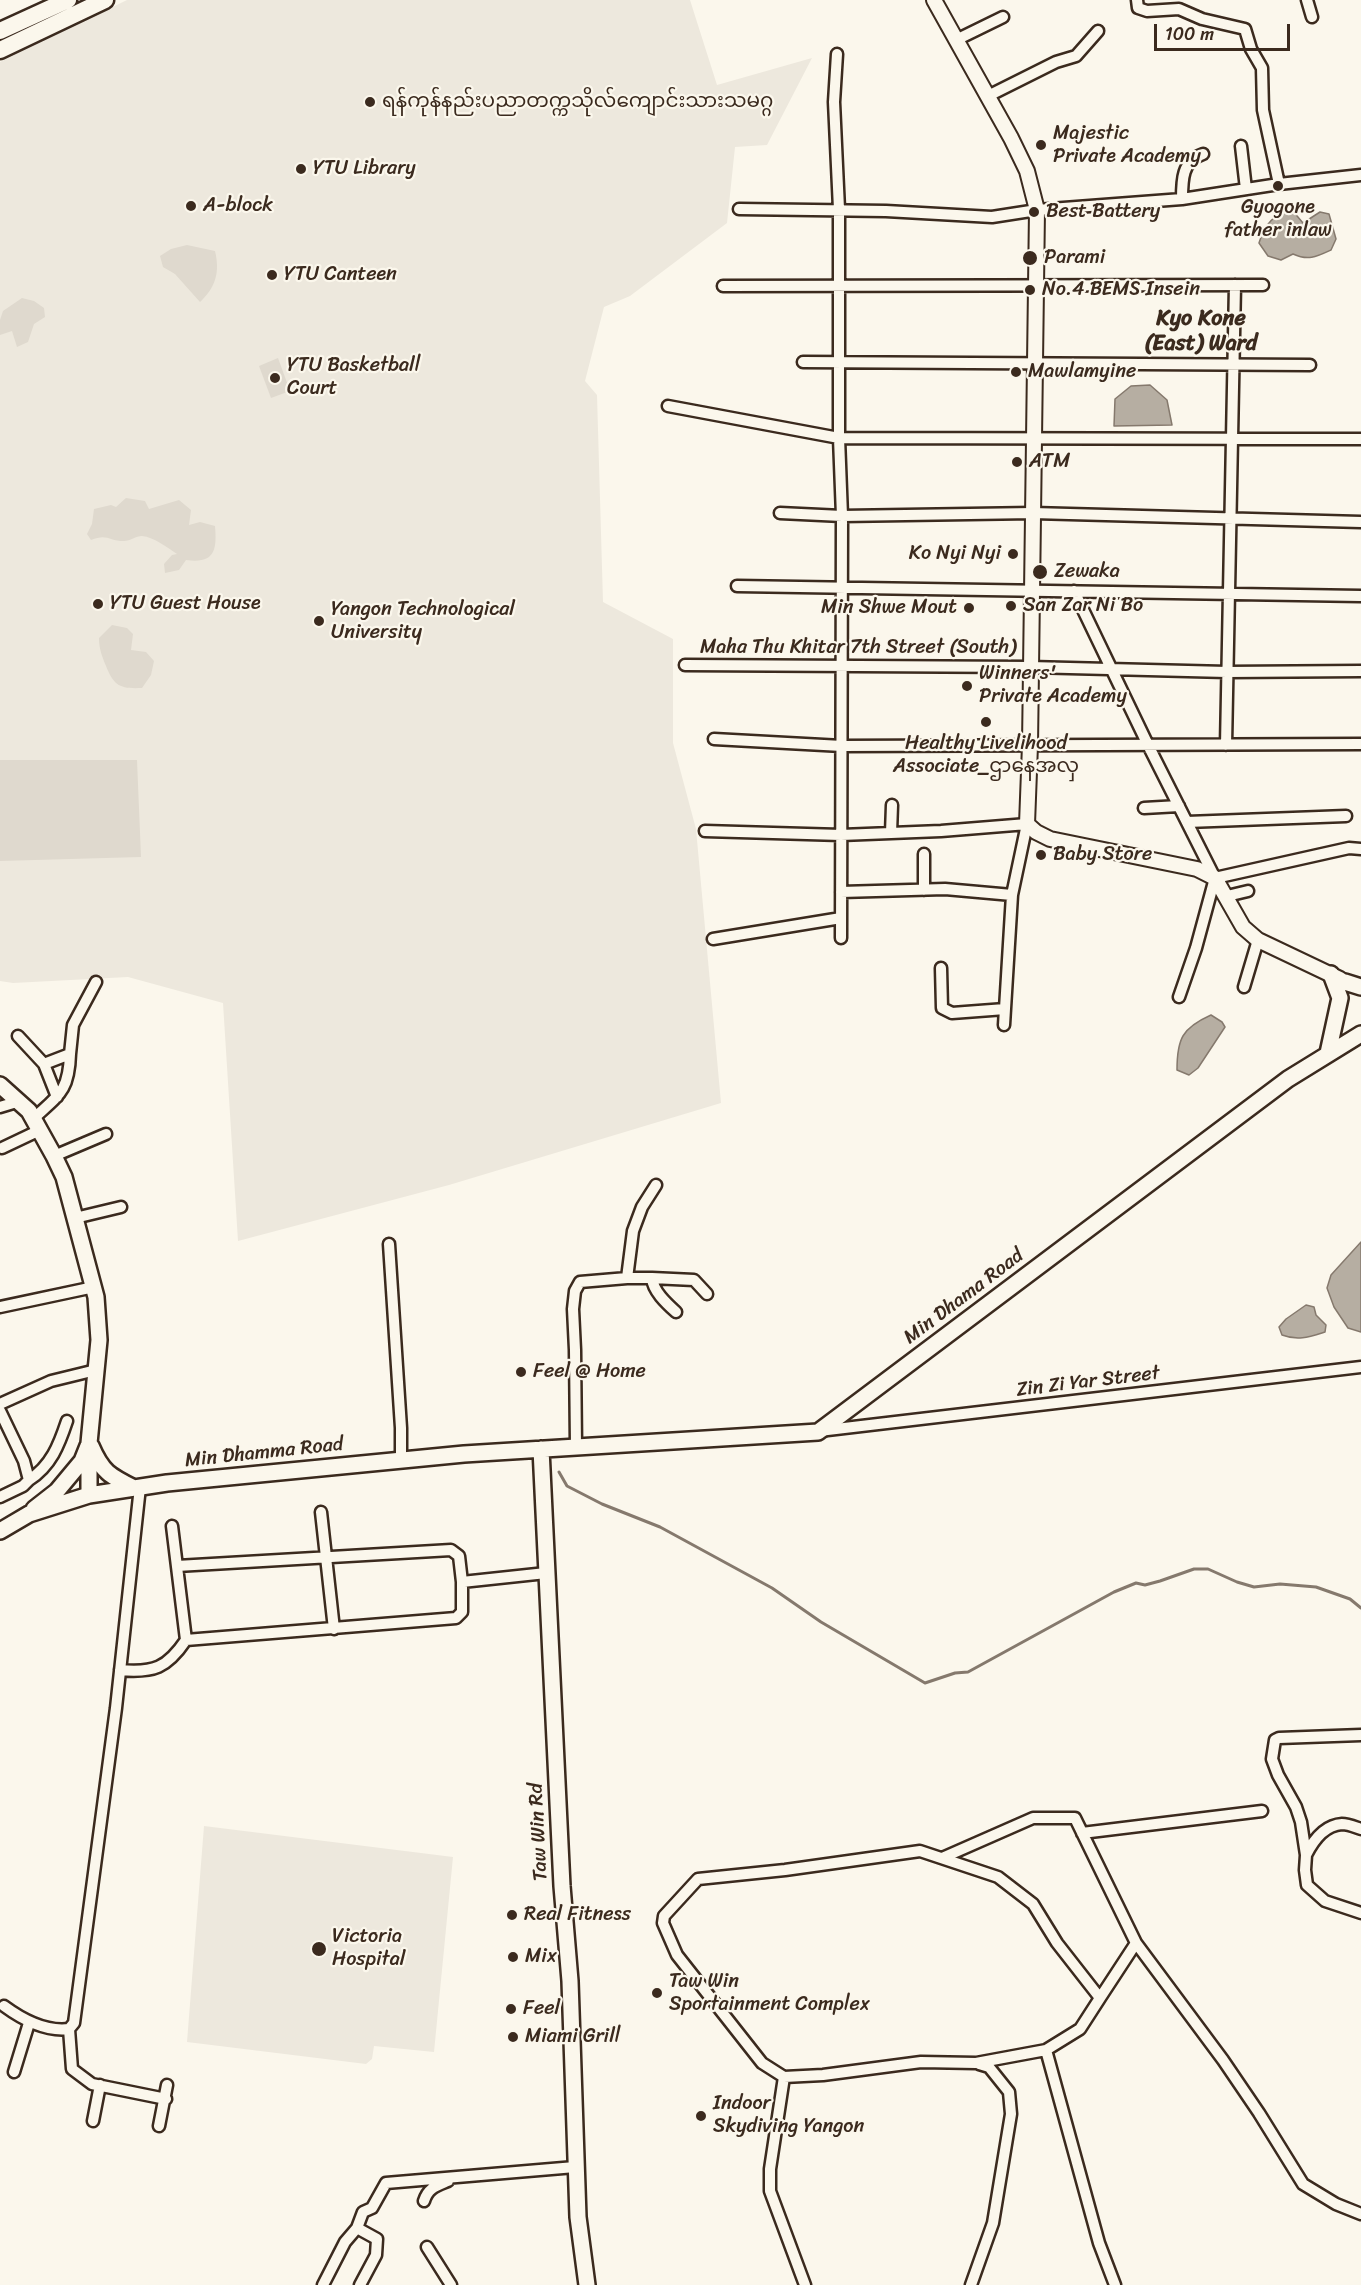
<!DOCTYPE html>
<meta charset="utf-8">
<style>
body{margin:0}
#map{position:relative;width:1361px;height:2285px;overflow:hidden;background:#fbf7ec;font-family:Sriracha,sans-serif}
canvas{display:block}
.scale{position:absolute;left:1154px;top:24px;width:136px;height:27px;box-sizing:border-box;border:3px solid #3b2a1e;border-top:0;padding-left:8px;font-size:18px;line-height:21px;white-space:nowrap;color:#3b2a1e;-webkit-text-stroke:4px #fbf7ec;paint-order:stroke}
</style>
<div id="map">
<canvas width="1361" height="2285"></canvas>
<div class="scale">100 m</div>
</div>
<script>
const c = document.querySelector('canvas').getContext('2d');
c.lineJoin = 'round';
function fillPath(path, color) {
  c.fillStyle = color;
  c.fill(path, 'evenodd');
}
function trace(path, color, width, dash) {
  c.strokeStyle = color;
  c.lineWidth = width;
  c.lineCap = dash ? 'butt' : 'round';
  c.setLineDash(dash || []);
  c.stroke(path);
}
function drawText(font, color, halo, rows, align = 'center') {
  c.font = font + ' Sriracha,"Noto Sans Myanmar",sans-serif';
  c.lineWidth = 4.5;
  c.setLineDash([]);
  c.textBaseline = 'middle';
  c.strokeStyle = halo;
  c.fillStyle = color;
  for (const [text, x, y, turn = 0] of rows) {
    c.save();
    c.translate(x, y);
    c.rotate((+turn || 0) * Math.PI / 180);
    c.textAlign = isNaN(turn) ? turn : align;
    if (halo) c.strokeText(text, 0, 0);
    c.fillText(text, 0, 0);
    c.restore();
  }
}
const built = new Path2D(`
 M127 0H690L717 85 812 58 767 145 735 147 727 223 630 296 604 307 585 381 597 395 603 602 673 639V743L696 829 721 1103 449 1185 238 1241 223 1003 128 977 13 983 0 981V62Z
 M204 1826 453 1857 434 2052 374 2046 372 2059 366 2064 187 2042Z`);
const green = new Path2D(`
 M187 245 215 251C220 272 216 287 200 302L175 274 163 267 160 256 171 249Z
 M22 298 34 301 44 308 45 317 34 324 28 342 17 347 12 331 0 335V320L3 311Z
 M278 358 290 391 271 398 259 366Z
 M126 498 145 501 149 509 179 500 191 510 189 525 200 522 215 526C217 550 215 564 186 560L179 570 165 573 164 564 172 555 177 554C168 548 154 537 142 536 136 536 130 541 124 541 109 541 107 533 91 540L87 534 92 524 94 509 111 505 116 507Z
 M112 625 127 628 133 634 131 650 146 652 154 661 151 675 142 688C120 689 114 686 106 666 102 656 99 649 99 638Z
 M0 760H137L141 857 0 861Z`);
const water = new Path2D(`
 M1292 210 1303 223 1320 212 1329 214 1336 239 1331 250C1316 257 1308 261 1293 254L1281 260 1268 256 1259 243C1264 226 1273 213 1292 210Z
 M1150 385 1167 400 1172 425 1114 426 1115 399 1131 386Z
 M1211 1015 1222 1022 1225 1027 1198 1068 1189 1075 1177 1070C1177 1039 1182 1028 1211 1015Z
 M1361 1242V1332L1348 1328 1334 1307 1327 1288 1331 1275Z
 M1306 1305 1314 1307 1316 1315 1326 1325 1325 1332C1309 1337 1298 1341 1282 1335L1279 1327 1286 1319Z`);
const stream = new Path2D(`
 M559 1472 567 1486 602 1504 660 1527 772 1588 821 1622 925 1683 955 1673 968 1672 1114 1592 1136 1583 1145 1585 1160 1581 1194 1569H1208L1237 1582 1254 1587 1280 1584 1316 1587 1350 1599 1361 1608`);
const minor = new Path2D(`
 M1137 0 1138 8 1147 11 1179 9 1202 19 1245 29 1251 49 1262 68 1263 110 1279 184
 M1307 0 1312 17
 M956 40 1003 17
 M837 54 834 102 839 209V438L842 516 841 938
 M988 96 1056 62 1076 56 1098 31
 M1241 146 1246 189
 M1182 199C1182 180 1182 161 1203 154
 M739 209 886 211 992 217 1037 210 1182 199 1279 184 1361 175
 M723 286 1263 285
 M803 362 1310 365
 M668 406 839 438 1361 439
 M780 513 842 516 1033 513 1361 522
 M737 586 1361 596
 M1074 591 1148 745 1215 878
 M685 665 1030 667 1227 672 1361 671
 M714 739 842 746 1361 744
 M1226 745 1235 285
 M1144 808 1179 806
 M1187 822 1346 816
 M705 831 841 835 941 831 1027 824 1012 895 1004 1025
 M891 833 892 805
 M924 854V890
 M1215 878 1349 848 1361 849
 M841 892 945 889 1012 895
 M1227 896 1248 891
 M713 939 841 918
 M941 968 942 1008 952 1013 1005 1009
 M1244 987 1258 940
 M1179 997 1196 948 1215 878
 M18 1036 44 1064 57 1097
 M44 1064 70 1054 73 1025 96 982
 M0 1107 20 1101
 M34 1118C59 1095 69 1091 70 1054
 M2 1148 40 1130
 M54 1156 106 1134
 M75 1218 121 1207
 M389 1244 401 1428V1460
 M627 1278H652C653 1291 666 1303 676 1312
 M652 1278 694 1280 707 1294
 M0 1307 94 1287
 M0 1404 51 1381 96 1370
 M0 1411 24 1461 29 1480 23 1486 0 1497
 M819 1431 1361 1367
 M576 1446 575 1350 573 1309 575 1291 580 1282 627 1278 633 1231 642 1207 656 1185
 M29 1480C51 1466 59 1445 67 1421
 M321 1512 334 1629
 M177 1566 451 1550 459 1556 462 1582 546 1573
 M186 1640 456 1618 462 1612V1582
 M120 1670C154 1673 167 1668 186 1640L172 1526
 M1361 1735 1279 1738 1275 1740 1272 1759 1278 1775 1296 1807 1301 1822 1306 1855 1305 1870 1307 1885 1325 1901 1361 1913
 M1082 1833 1262 1811
 M1306 1855C1313 1841 1325 1825 1342 1824 1348 1824 1355 1827 1361 1829
 M942 1858 1033 1818H1075L1136 1943
 M4 2006C23 2020 45 2032 69 2029L74 2023 116 1708 140 1487
 M69 2029 72 2069 92 2084 166 2099
 M1046 2050 1099 2243 1115 2285
 M14 2072 29 2023
 M784 2077 762 2063 677 1955 663 1923 664 1916 698 1879 785 1870 920 1851 998 1877 1033 1904 1057 1943 1100 1998 1136 1943 1223 2060 1259 2113 1303 2184 1336 2204 1361 2214
 M93 2121 100 2085
 M159 2126 167 2085
 M424 2201C428 2188 436 2186 448 2181
 M357 2228 377 2239 376 2255 360 2285
 M427 2247 451 2285
 M323 2285 345 2242 357 2228 363 2212 372 2208 386 2183 575 2167
 M805 2285 770 2191V2169L784 2077 823 2075 921 2062 976 2063 1046 2050 1080 2029 1100 1998
 M971 2285 993 2223 1011 2114 1009 2092 989 2067 979 2064`);
const tertiary = new Path2D(`
 M934 0 1011 138 1027 171 1037 210 1030 745 1027 824 1036 832 1050 839 1197 869 1215 878 1243 927 1258 940 1340 979`);
const secondary = new Path2D(`
 M1345 982 1361 987
 M1328 1053 1340 998 1331 974
 M0 1085 29 1111 54 1156 64 1177 96 1297 99 1340 89 1443V1495
 M91 1446C102 1472 110 1476 134 1488
 M541 1449 562 1886 570 1981 578 2217 587 2285
 M34 1509 57 1491 82 1461 88 1446
 M0 1531 29 1514 89 1495 167 1483 464 1454 818 1432 1288 1079 1361 1034`);
const primary = new Path2D(`
 M0 31 68 0
 M0 50 105 0`);
const markers = [
 [370,102,6,"#3b2a1e"],
 [1041,145,6,"#3b2a1e"],
 [301,169,6,"#3b2a1e"],
 [1278,186,6,"#3b2a1e"],
 [191,206,6,"#3b2a1e"],
 [1034,212,6,"#3b2a1e"],
 [1030,258,8,"#3b2a1e"],
 [272,275,6,"#3b2a1e"],
 [1030,290,6,"#3b2a1e"],
 [1016,372,6,"#3b2a1e"],
 [275,378,6,"#3b2a1e"],
 [1017,462,6,"#3b2a1e"],
 [1013,554,6,"#3b2a1e"],
 [1040,572,8,"#3b2a1e"],
 [98,604,6,"#3b2a1e"],
 [1011,606,6,"#3b2a1e"],
 [969,608,6,"#3b2a1e"],
 [319,621,6,"#3b2a1e"],
 [967,686,6,"#3b2a1e"],
 [986,722,6,"#3b2a1e"],
 [1041,855,6,"#3b2a1e"],
 [521,1372,6,"#3b2a1e"],
 [512,1915,6,"#3b2a1e"],
 [319,1949,8,"#3b2a1e"],
 [513,1957,6,"#3b2a1e"],
 [657,1993,6,"#3b2a1e"],
 [511,2009,6,"#3b2a1e"],
 [513,2037,6,"#3b2a1e"],
 [701,2116,6,"#3b2a1e"]
];
const poiNames = [
 ["ရန်ကုန်နည်းပညာတက္ကသိုလ်ကျောင်းသားသမဂ္ဂ",382,102],
 ["Majestic",1053,134],
 ["Private Academy",1053,157],
 ["YTU Library",313,169],
 ["A-block",203,206],
 ["Gyogone",1278,208,"center"],
 ["father inlaw",1278,231,"center"],
 ["Best Battery",1046,212],
 ["Parami",1044,258],
 ["YTU Canteen",284,275],
 ["No.4 BEMS Insein",1042,290],
 ["YTU Basketball",287,366],
 ["Court",287,389],
 ["Mawlamyine",1028,372],
 ["ATM",1029,462],
 ["Ko Nyi Nyi",1001,554,"right"],
 ["Zewaka",1054,572],
 ["YTU Guest House",110,604],
 ["San Zar Ni Bo",1023,606],
 ["Min Shwe Mout",957,608,"right"],
 ["Yangon Technological",331,610],
 ["University",331,633],
 ["Winners'",979,674],
 ["Private Academy",979,697],
 ["Healthy Livelihood",986,744,"center"],
 ["Associate_ဌာနေအလှ",986,767,"center"],
 ["Baby Store",1053,855],
 ["Feel @ Home",533,1372],
 ["Real Fitness",524,1915],
 ["Victoria",332,1937],
 ["Hospital",332,1960],
 ["Mix",525,1957],
 ["Taw Win",669,1982],
 ["Sportainment Complex",669,2005],
 ["Feel",523,2009],
 ["Miami Grill",525,2037],
 ["Indoor",713,2104],
 ["Skydiving Yangon",713,2127]
];
const streetNames = [
 ["Maha Thu Khitar 7th Street (South)",858,648],
 ["Min Dhama Road",964,1297,-37],
 ["Zin Zi Yar Street",1088,1382,-7],
 ["Min Dhamma Road",264,1453,-6],
 ["Taw Win Rd",539,1832,-93]
];
const quarterNames = [
 ["Kyo Kone",1201,319],
 ["(East) Ward",1201,344]
];
fillPath(built, '#ede8dd');
fillPath(green, '#dfd9ce');
fillPath(water, '#b6aea2');
trace(water, '#85796d', 1.5);
trace(stream, '#85796d', 3);
trace(minor, '#3b2a1e', 15);
trace(tertiary, '#3b2a1e', 18);
trace(secondary, '#3b2a1e', 20);
trace(primary, '#3b2a1e', 21);
trace(minor, '#fbf7ec', 10);
trace(tertiary, '#fbf7ec', 14);
trace(secondary, '#fbf7ec', 15);
trace(primary, '#fbf7ec', 16);
for (const [x, y, r, color] of markers) {
  const dot = new Path2D();
  dot.arc(x, y, r, 0, 2 * Math.PI);
  c.fillStyle = color;
  c.fill(dot);
  trace(dot, '#fbf7ec', 2);
}
drawText('20px', '#3b2a1e', '#fbf7ec', poiNames, 'left');
drawText('20px', '#3b2a1e', '#fbf7ec', streetNames);
drawText('bold 22px', '#3b2a1e', '#fbf7ec', quarterNames);
</script>
